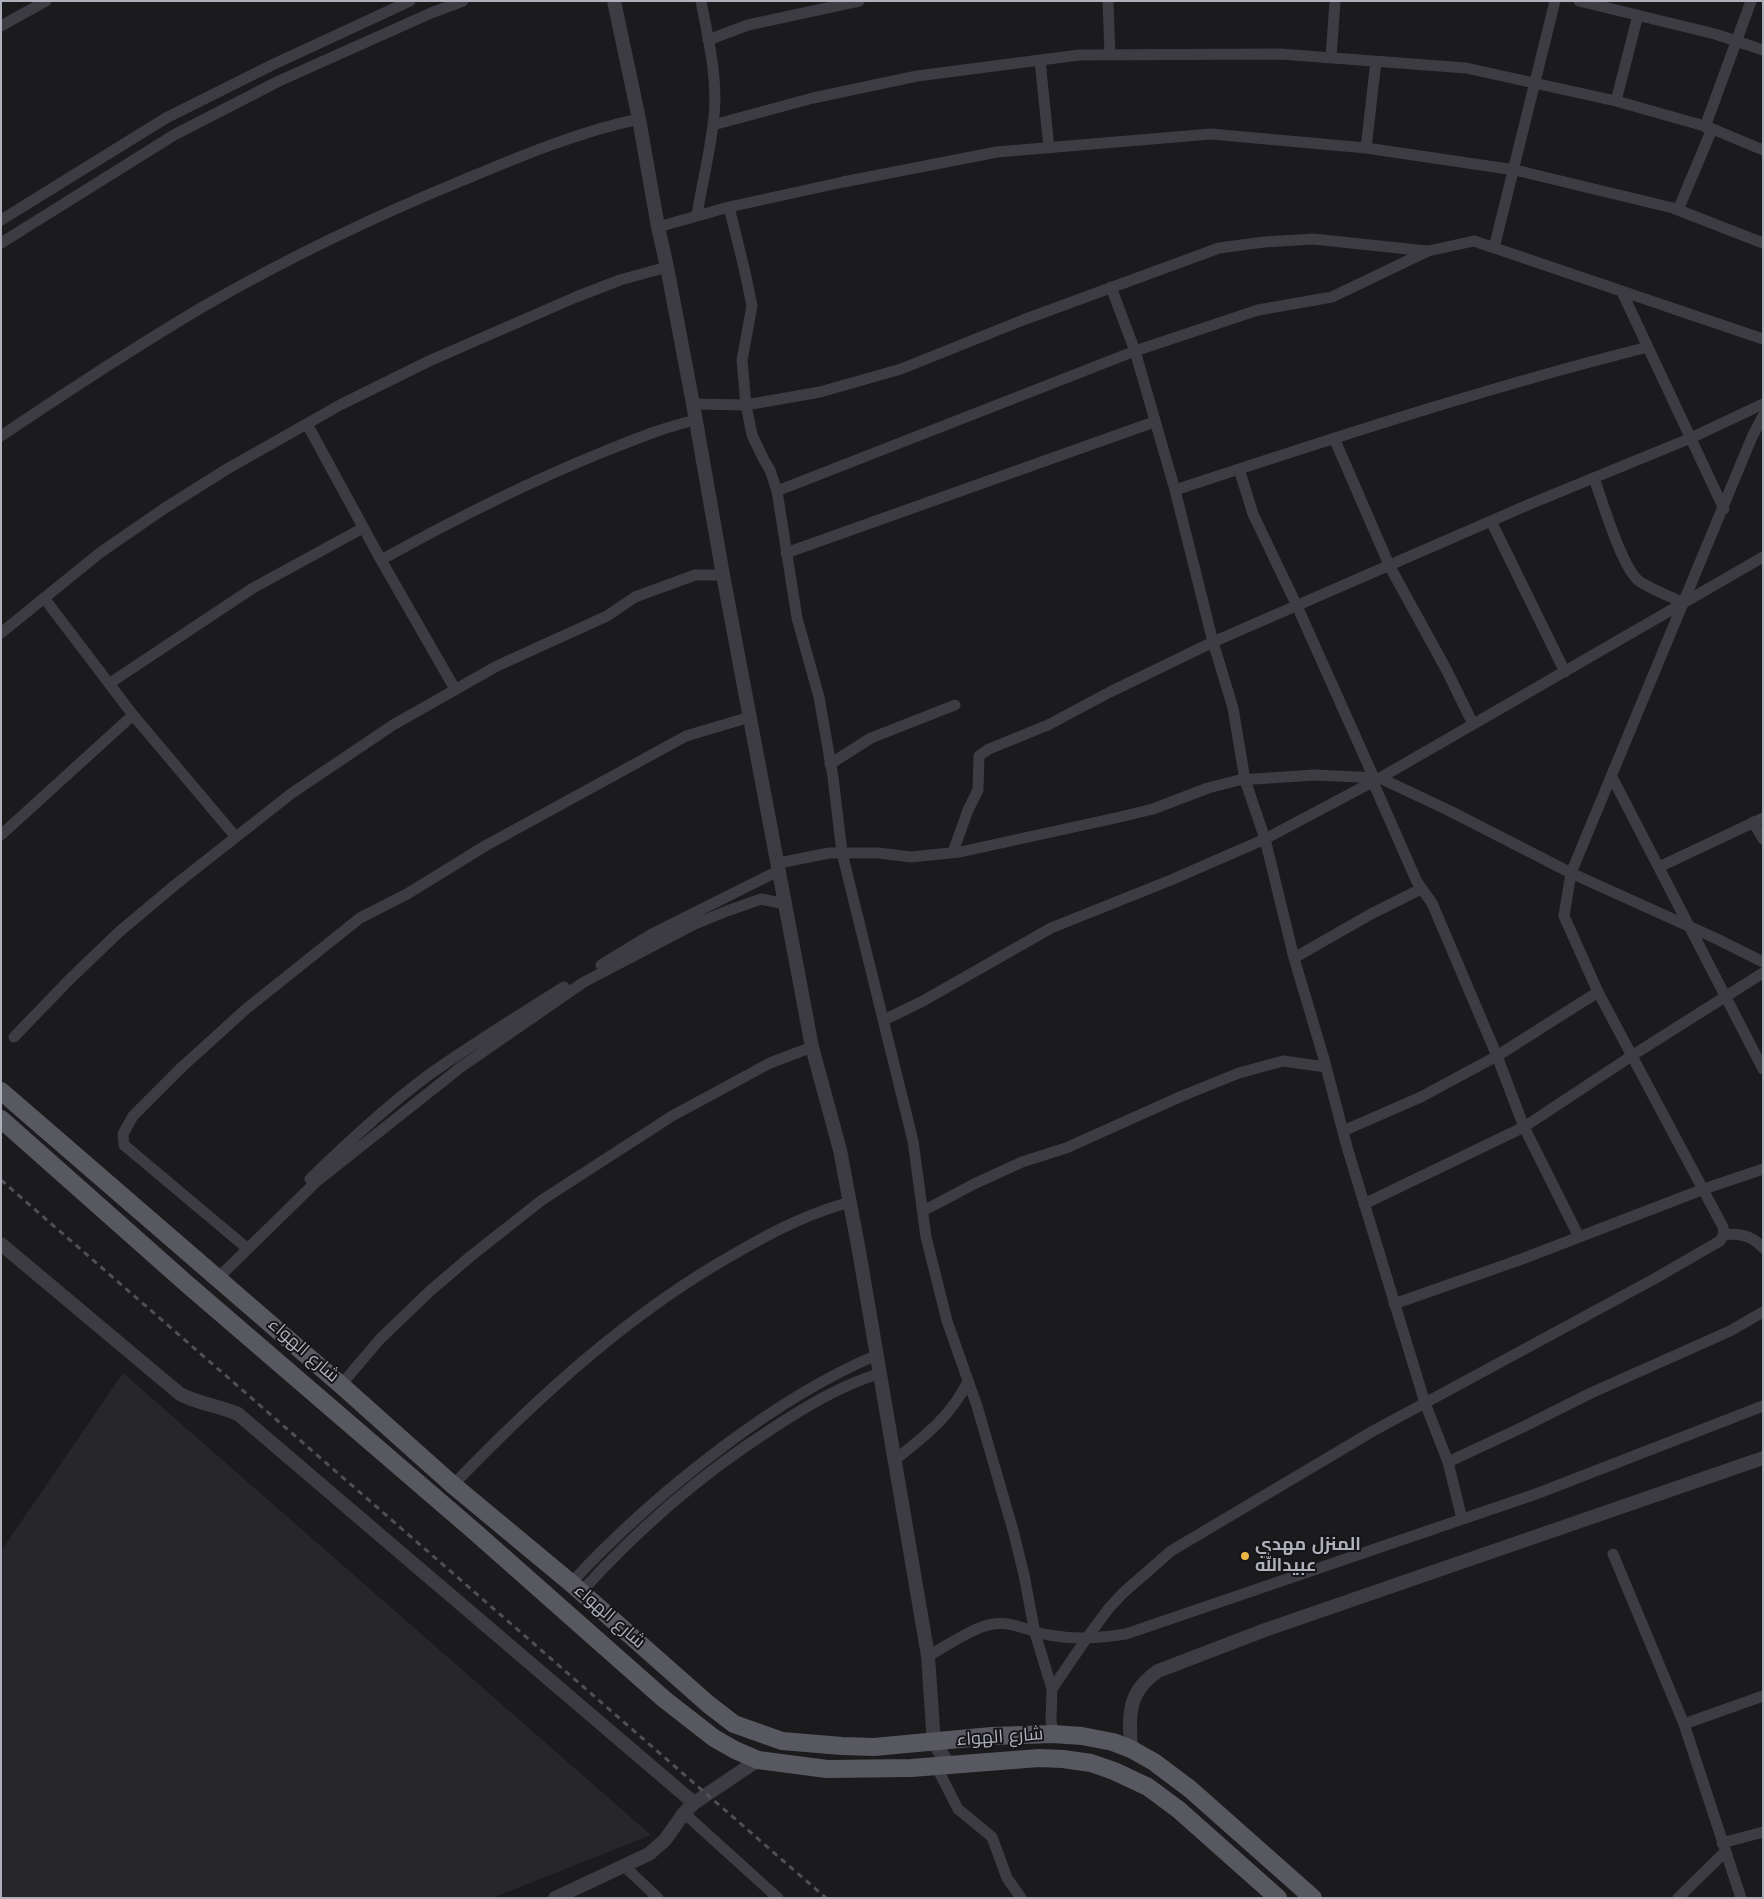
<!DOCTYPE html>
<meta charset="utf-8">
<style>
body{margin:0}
#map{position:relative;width:1764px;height:1899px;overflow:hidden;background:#1b1a1d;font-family:Jost,sans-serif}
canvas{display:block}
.frame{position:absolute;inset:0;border:2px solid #aeb1bb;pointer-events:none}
</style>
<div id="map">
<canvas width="1764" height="1899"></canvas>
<div class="frame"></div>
</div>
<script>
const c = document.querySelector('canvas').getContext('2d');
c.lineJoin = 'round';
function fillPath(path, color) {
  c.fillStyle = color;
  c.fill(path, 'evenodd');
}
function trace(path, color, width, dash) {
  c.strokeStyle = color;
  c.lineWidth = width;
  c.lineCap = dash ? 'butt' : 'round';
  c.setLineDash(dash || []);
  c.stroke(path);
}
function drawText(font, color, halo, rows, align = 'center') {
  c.font = font + ' Jost,Cairo,sans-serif';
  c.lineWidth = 4;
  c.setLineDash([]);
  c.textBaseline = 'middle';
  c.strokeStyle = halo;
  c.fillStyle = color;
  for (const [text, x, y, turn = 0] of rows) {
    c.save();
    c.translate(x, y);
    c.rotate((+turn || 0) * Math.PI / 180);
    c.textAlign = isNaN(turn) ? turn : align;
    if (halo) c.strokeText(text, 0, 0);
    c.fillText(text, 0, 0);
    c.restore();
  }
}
const built = new Path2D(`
 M123 1373 651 1835 492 1898H1V1551Z`);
const minor = new Path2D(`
 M1108 1 1110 55
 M1579 1 1715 34 1763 50
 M1 26 46 1
 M708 40 748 25 859 1
 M1331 58 1335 1
 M1040 60 1049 148
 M1616 101 1638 15
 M713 125 813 98 917 76 1079 55 1280 54 1466 68 1616 101 1708 127 1763 150
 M1705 127 1751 1
 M1366 148 1376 61
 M729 207 745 272 752 306 742 360 746 405 752 435 764 460 770 470 777 491 797 618 819 697 833 777 842 853 913 1141 926 1237 947 1321 977 1406 1013 1530 1024 1575 1035 1633 1052 1689
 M1678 210 1712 129
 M697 215C702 183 711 149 714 116 718 78 708 38 701 1
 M1 220 166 118 272 65 410 1
 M658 227 729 207 843 182 997 152 1211 134 1366 148 1515 170 1673 208 1763 243
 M1 243 174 135 279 81 431 13 463 1
 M1494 248 1555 1
 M1622 292 1724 509
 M693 404 746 405 820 392 901 369 1023 320 1219 248 1264 242 1313 239 1427 251
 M307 424 381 560 455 689
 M1 436C68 391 136 346 206 305 288 258 373 217 461 181 519 157 577 132 639 119
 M1334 438 1390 567 1446 669 1473 724
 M1239 469 1253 514 1297 606 1374 778
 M1594 478C1602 500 1622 568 1639 581 1652 590 1670 596 1684 603
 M1175 490C1331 439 1488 387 1648 347
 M777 491 1135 351 1258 310 1332 297 1428 251 1474 241 1763 339
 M1491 521 1565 672
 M786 553 1154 422
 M381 560C453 520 526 483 603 452 633 440 664 427 696 420
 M44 598 133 715 235 836
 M1 633 101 552 165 508 227 469 340 405 429 361 576 297 620 280 667 267
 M110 683 253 588 363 528
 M830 764 871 738 955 705
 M1612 777 1763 1069
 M1373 782 1417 882 1432 903 1497 1056 1524 1127 1579 1237
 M1753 822 1763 839
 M1 835 133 715
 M953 852 968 810 978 790 979 756 989 749 1048 725 1110 692 1213 642 1530 504 1691 438 1763 404
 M779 863 829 853H878L911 857 960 852 1120 817 1153 809 1208 788 1239 780 1315 775 1380 778 1448 810 1571 873 1717 939 1763 962
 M1659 867 1763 818
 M1294 958 1371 914 1421 889
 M601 965 652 934 778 871
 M884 1020 923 1001 1051 928 1171 880 1265 839 1380 778 1763 557
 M14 1037 70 979 119 932 175 885 292 793 393 725 497 666 607 616 635 597 695 575H723
 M1343 1131 1421 1097 1497 1056 1598 992
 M310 1179C348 1142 388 1105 430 1074 474 1043 519 1015 564 987
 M1364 1204 1524 1127 1633 1055 1763 973
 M923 1211 974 1184 1022 1162 1066 1148 1182 1096 1239 1073 1283 1061 1326 1067
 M1724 1234C1740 1234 1752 1235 1763 1248
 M248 1249 124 1145 123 1134 133 1116 182 1067 246 1009 360 918 407 894 485 846 686 736 750 717
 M218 1278 316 1182 461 1067 584 982 695 924 727 911 761 899 785 904
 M1394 1304 1522 1259 1704 1189 1763 1169
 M341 1385 380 1339 430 1291 471 1256 542 1200 672 1116 770 1063 812 1047
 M895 1460C927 1434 948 1419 968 1382
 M1448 1462 1523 1427 1591 1393 1730 1331 1763 1312
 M453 1485C538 1397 629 1313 736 1253 774 1231 807 1214 850 1202
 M1462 1519 1448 1462 1425 1403 1654 1279 1720 1241 1724 1234 1723 1227 1598 992 1564 916 1571 873 1752 437 1763 416
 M1613 1554 1684 1724 1741 1898
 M571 1583C618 1532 668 1488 724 1446 772 1410 822 1378 877 1355
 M581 1592C637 1530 700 1475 770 1430 805 1407 841 1385 881 1373
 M928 1656C947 1646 973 1627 993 1624 1014 1621 1029 1632 1049 1635 1075 1640 1099 1638 1126 1634L1536 1494 1763 1406
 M1684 1724 1763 1696
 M1053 1734 1051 1720 1052 1689 1086 1639 1109 1608 1123 1593 1171 1551 1373 1431 1425 1403 1347 1147 1324 1059 1294 958 1265 839 1245 780 1233 708 1213 642 1175 490 1135 351 1111 287
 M936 1766 958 1809 992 1837 1007 1878 1021 1898
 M684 1813 778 1898
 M1722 1843 1763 1832
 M624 1866 658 1898
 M1678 1898 1725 1852`);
const tertiary = new Path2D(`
 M614 1 639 119 658 227 667 267 693 404 723 575 812 1047 840 1150 859 1251 928 1656 934 1743 949 1765
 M1 1244 180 1394C201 1405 218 1405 238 1414L694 1803
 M1131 1749C1129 1715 1127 1692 1158 1671L1265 1630 1763 1458
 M555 1898 649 1854 665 1840 684 1813 694 1803 758 1760`);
const primary = new Path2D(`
 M1 1091 341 1385 453 1485 571 1583 708 1704 734 1724 782 1741 842 1746 874 1747 992 1736 1053 1734 1082 1736 1113 1742 1131 1749 1154 1762 1190 1789 1313 1898
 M1 1119 187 1284 474 1531 664 1699 714 1738 735 1750 758 1760 827 1769 911 1768 1039 1758 1063 1759 1091 1763 1114 1771 1148 1787 1179 1810 1278 1898`);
const rail = new Path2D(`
 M1 1180 826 1898`);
const markers = [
 [1245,1556,5,"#eab945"]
];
const streetNames = [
 ["شارع الهواء",303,1351,41],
 ["شارع الهواء",609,1617,41],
 ["شارع الهواء",1000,1738,-4]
];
const poiNames = [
 ["المنزل مهدي",1255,1546],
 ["عبيدالله",1255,1567]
];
fillPath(built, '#27262a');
trace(minor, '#3c3c42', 11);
trace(tertiary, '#3c3c42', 14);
trace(primary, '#585960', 18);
trace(rail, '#4f5056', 3, [6, 5]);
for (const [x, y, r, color] of markers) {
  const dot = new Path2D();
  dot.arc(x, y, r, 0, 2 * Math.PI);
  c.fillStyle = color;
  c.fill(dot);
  trace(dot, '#161518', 2);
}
drawText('18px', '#aeb1bb', '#161518', streetNames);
drawText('bold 18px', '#aeb1bb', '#161518', poiNames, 'left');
</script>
